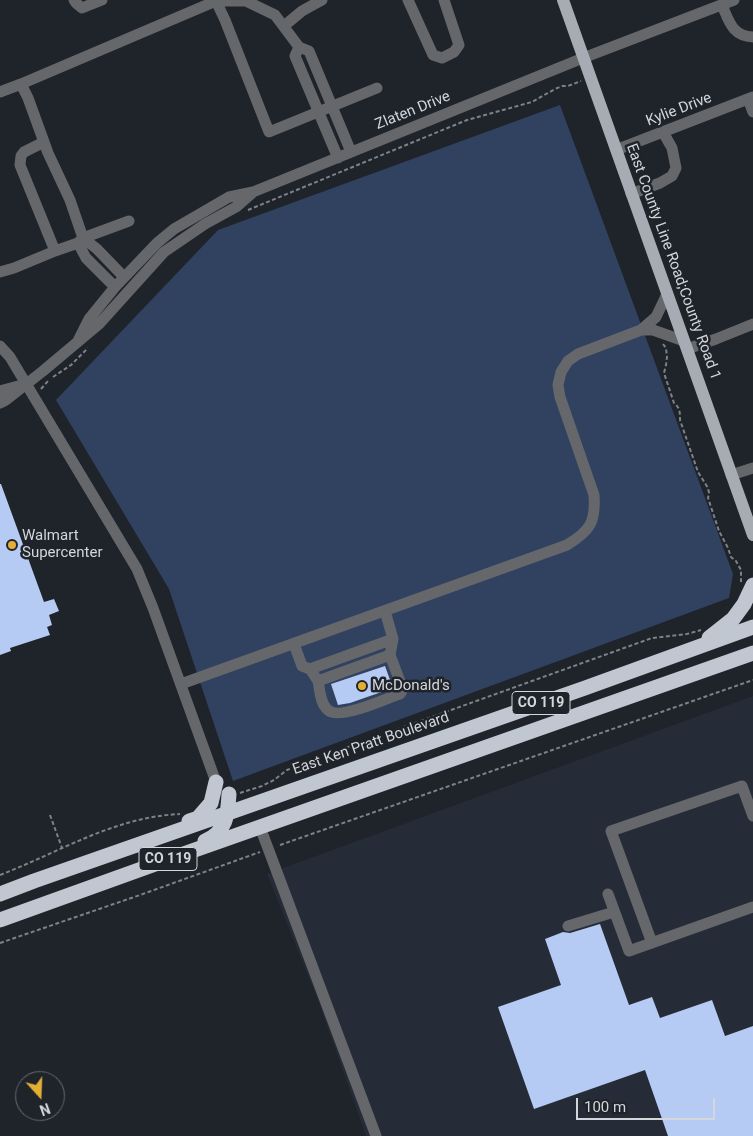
<!DOCTYPE html>
<style>
body{margin:0}
#map{position:relative;width:753px;height:1136px;overflow:hidden;background:#1f232a;font-family:Roboto,sans-serif}
canvas{display:block}
.north{position:absolute;left:15px;top:1071px;width:50px;height:50px;box-sizing:border-box;background:#1f232a;border:1px solid #676b71;border-radius:50%;rotate:160deg;font-size:14px;font-weight:700;line-height:20px;text-align:center;color:#d3d6db}
.north::after{content:'';display:block;margin:auto;width:18px;height:22px;background:#e4ae35;clip-path:polygon(50% 0,100% 100%,50% 72%,0 100%)}
.scale{position:absolute;left:576px;top:1098px;width:139px;height:22px;box-sizing:border-box;border:2px solid #d3d6db;border-top:0;padding-left:6px;font-size:15px;line-height:18px;white-space:nowrap;color:#d3d6db;-webkit-text-stroke:4px #1f232a;paint-order:stroke}
</style>
<div id="map">
<canvas width="753" height="1136"></canvas>
<div class="north">N</div>
<div class="scale">100 m</div>
</div>
<script>
const c = document.querySelector('canvas').getContext('2d');
c.lineJoin = 'round';
function fillPath(path, color) {
  c.fillStyle = color;
  c.fill(path, 'evenodd');
}
function trace(path, color, width, dash) {
  c.strokeStyle = color;
  c.lineWidth = width;
  c.lineCap = dash ? 'butt' : 'round';
  c.setLineDash(dash || []);
  c.stroke(path);
}
function drawText(font, color, halo, rows, align = 'center') {
  c.font = font + ' Roboto,sans-serif';
  c.lineWidth = 5;
  c.setLineDash([]);
  c.textBaseline = 'middle';
  c.strokeStyle = halo;
  c.fillStyle = color;
  for (const [text, x, y, turn = 0] of rows) {
    c.save();
    c.translate(x, y);
    c.rotate((+turn || 0) * Math.PI / 180);
    c.textAlign = isNaN(turn) ? turn : align;
    if (halo) c.strokeText(text, 0, 0);
    c.fillText(text, 0, 0);
    c.restore();
  }
}
const built = new Path2D(`
 M753 696V1136H366L318 1000 267 874Z`);
const green = new Path2D(`
 M560 105 733 574 729 598 233 781 169 589 56 400 218 230Z`);
const building = new Path2D(`
 M0 484H1L44 602 54 599 59 611 49 615 52 625 47 627 50 635 10 648 11 651 0 655Z
 M385 666 393 688 350 703 338 705 331 684Z
 M600 924 629 1005 652 997 660 1018 712 1000 725 1036 753 1026V1136H668L645 1070 534 1109 498 1007 561 985 545 939 563 932 570 933Z`);
const path = new Path2D(`
 M248 210 467 120 532 102 555 89 562 86H568L581 81
 M663 344 666 348 667 357 666 365 664 373 674 403C680 408 680 412 680 420L698 472 708 488 709 493 708 498 719 531 728 548 731 557 736 561 741 570V582
 M53 377 71 365 88 348
 M41 389 48 381
 M240 793 262 786 274 780 287 770 320 757 652 638 687 634 701 630
 M50 815 62 848
 M280 845 753 680
 M0 875C60 852 114 817 180 814
 M0 943 140 895 260 852`);
const minor = new Path2D(`
 M74 0 76 3 82 8 102 0
 M408 0 433 55 442 58 454 52 459 45 444 0
 M216 1H246L275 15 299 47 309 51 351 152
 M722 5C729 21 732 36 753 37
 M284 26 302 11 322 0
 M299 47 295 56 338 158
 M0 92 21 84
 M748 99 753 112
 M44 142 24 152 21 156 20 165 55 251
 M616 150 753 97
 M631 194 660 183 672 176 676 168 672 148 663 132
 M78 243 86 258 115 287
 M0 272 14 268 55 251 78 243 83 238 129 221
 M124 277 97 249 83 238 70 200 48 153 28 98 21 84 216 1 225 20 269 132 377 88
 M641 330H653L684 341
 M78 341 89 319 115 287 157 243 174 229 229 197 253 192 583 58 734 0
 M0 346 10 357 137 569 153 608 216 782
 M687 349 716 339 753 324
 M0 391 22 385
 M0 403 6 400 43 371 99 324 164 252 205 224 236 207 252 193
 M731 475 753 468
 M294 644 302 666 310 669 318 681 390 655 393 639 385 611
 M310 669 393 639
 M318 681C320 690 320 704 328 710 338 720 381 701 394 696L400 694 402 691V687L390 655
 M181 684 567 545C590 531 596 522 594 495L560 397 558 385 561 372 568 361 578 354 641 330 656 317 667 294
 M260 827 376 1136
 M608 894 629 951 753 907
 M568 926 614 912
 M652 943 611 831 742 786 753 816`);
const major = new Path2D(`
 M563 0 753 535`);
const highway = new Path2D(`
 M709 638 733 619 744 604 753 585
 M189 821 198 818 211 803 216 782
 M205 841C226 833 228 814 229 794
 M0 894 34 881 585 688 753 627
 M0 920 172 858 753 653`);
const markers = [
 [12,545,5,"#e4ae35"],
 [362,686,5,"#e4ae35"]
];
const shields = [
 [541,703,58],
 [168,859,58]
];
const shieldNames = [
 ["CO 119",541,703],
 ["CO 119",168,859]
];
const streetNames = [
 ["Kylie Drive",679,110,-21],
 ["Zlaten Drive",413,111,-22],
 ["East County Line Road;County Road 1",673,262,70],
 ["East Ken Pratt Boulevard",371,744,-19]
];
const poiNames = [
 ["Walmart",22,536],
 ["Supercenter",22,553],
 ["McDonald's",372,686]
];
fillPath(built, '#252c38');
fillPath(green, '#314160');
fillPath(building, '#b5cbf3');
trace(path, '#7e8288', 2, [4, 2.5]);
trace(minor, '#65676b', 11);
trace(major, '#a7acb4', 12);
trace(highway, '#c1c7d1', 15);
for (const [x, y, r, color] of markers) {
  const dot = new Path2D();
  dot.arc(x, y, r, 0, 2 * Math.PI);
  c.fillStyle = color;
  c.fill(dot);
  trace(dot, '#1f232a', 2);
}
for (const [x, y, w] of shields) {
  const box = new Path2D();
  box.roundRect(x - w / 2, y - 11.5, w, 23, 4);
  c.fillStyle = '#1f232a';
  c.fill(box);
  trace(box, '#d3d6db', 1);
}
drawText('bold 14px', '#d3d6db', null, shieldNames);
drawText('15px', '#d3d6db', '#1f232a', streetNames);
drawText('15px', '#d3d6db', '#1f232a', poiNames, 'left');
</script>
